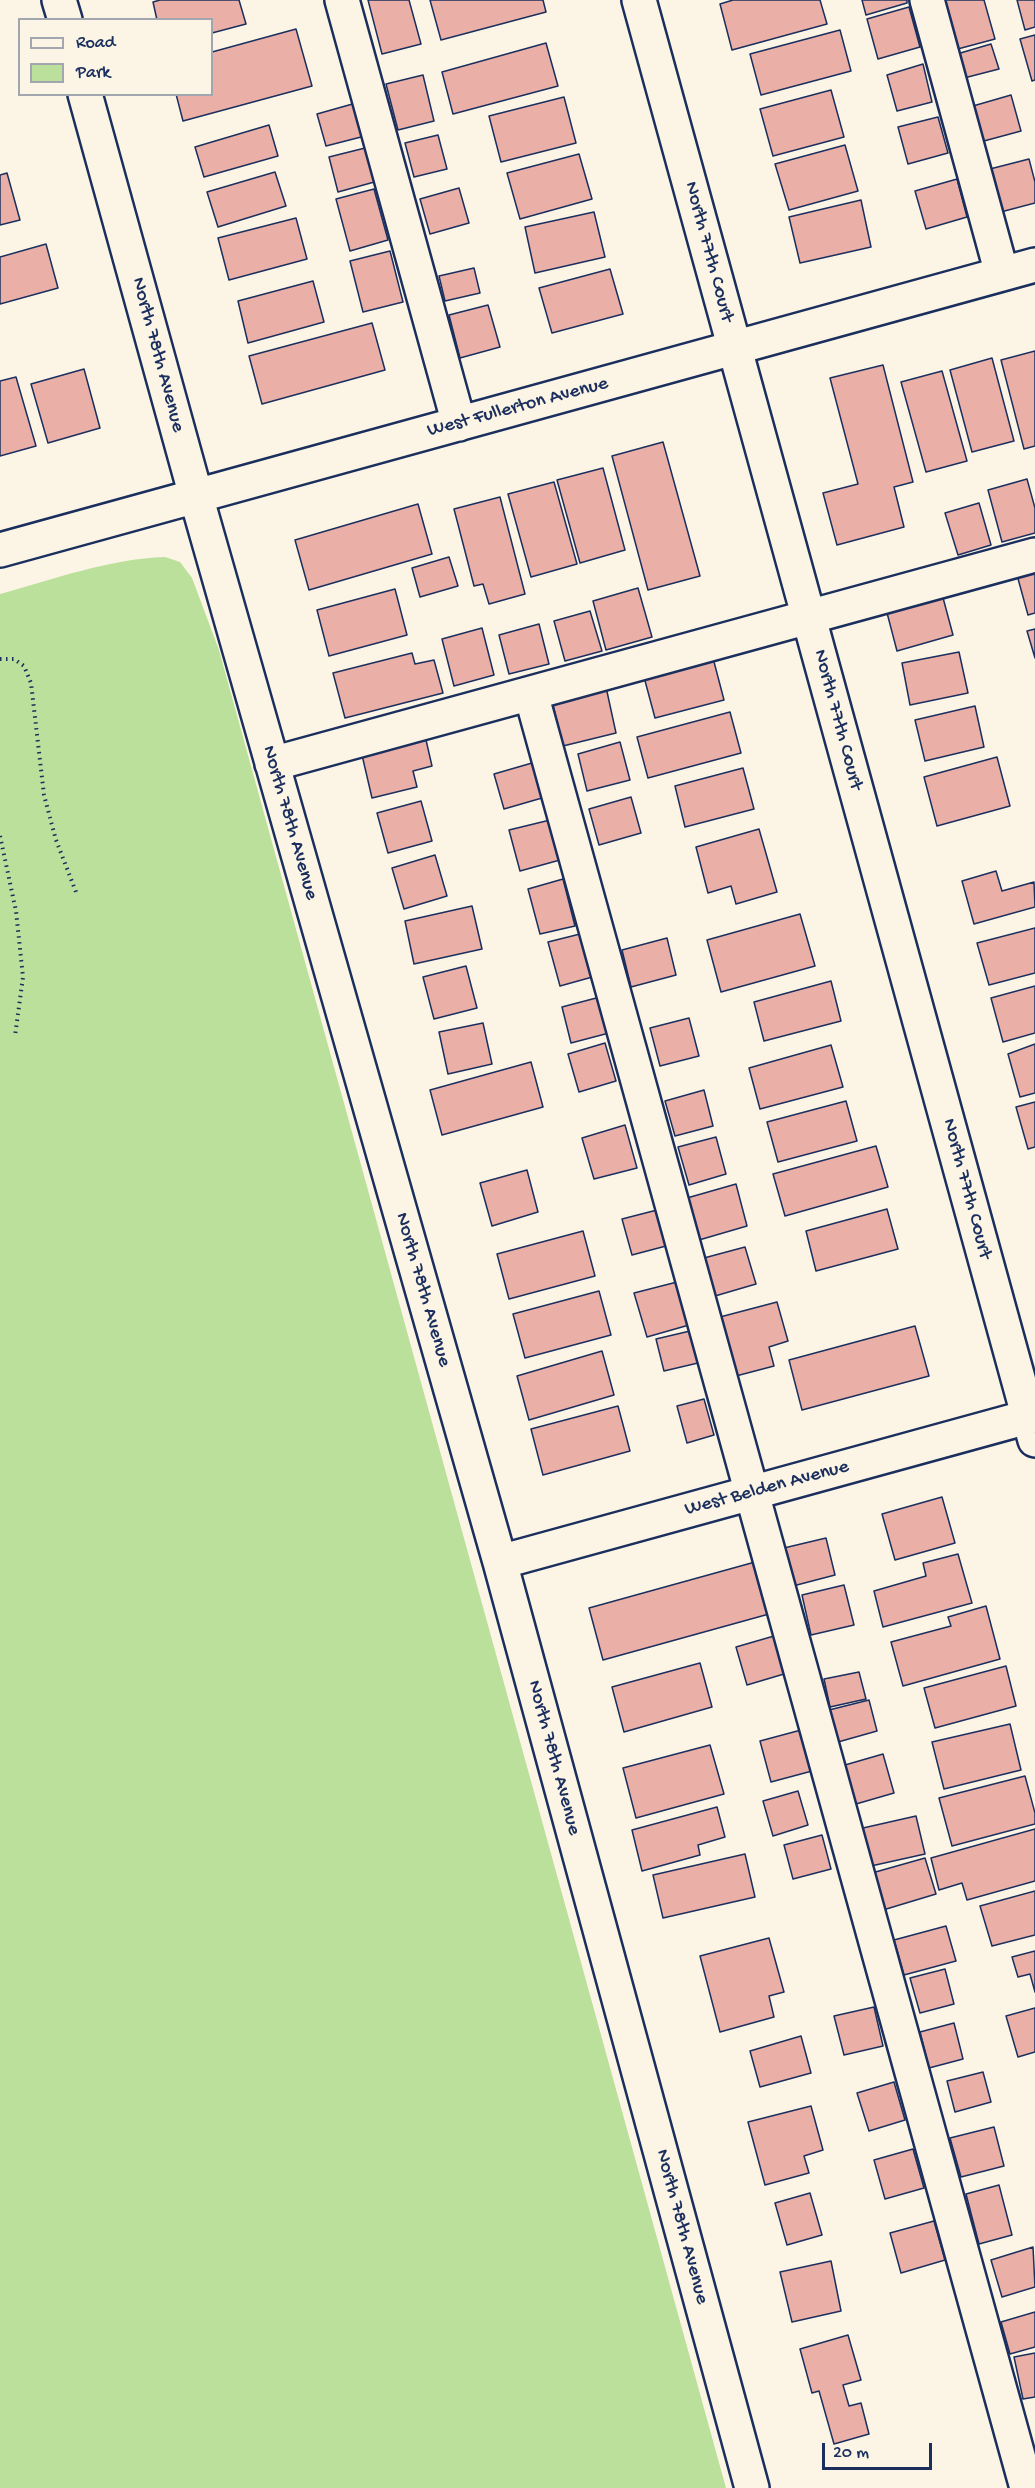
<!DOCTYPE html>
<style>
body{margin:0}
#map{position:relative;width:1035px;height:2488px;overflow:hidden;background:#fcf5e5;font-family:"Gochi Hand",sans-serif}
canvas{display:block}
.legend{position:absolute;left:18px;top:18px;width:195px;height:78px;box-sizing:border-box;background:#fcf5e5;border:2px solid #a2a6af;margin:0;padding:8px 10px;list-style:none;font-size:18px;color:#1b2f5e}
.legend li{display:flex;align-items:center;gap:12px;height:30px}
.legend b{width:30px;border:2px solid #a2a6af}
.scale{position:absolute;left:822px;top:2443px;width:110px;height:27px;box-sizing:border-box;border:3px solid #1b2f5e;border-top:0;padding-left:8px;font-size:18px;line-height:21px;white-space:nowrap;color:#1b2f5e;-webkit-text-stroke:4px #fcf5e5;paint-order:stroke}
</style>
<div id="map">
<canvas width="1035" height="2488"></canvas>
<ul class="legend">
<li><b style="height:8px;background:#fcf5e5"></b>Road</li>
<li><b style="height:16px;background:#bbe09b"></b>Park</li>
</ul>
<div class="scale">20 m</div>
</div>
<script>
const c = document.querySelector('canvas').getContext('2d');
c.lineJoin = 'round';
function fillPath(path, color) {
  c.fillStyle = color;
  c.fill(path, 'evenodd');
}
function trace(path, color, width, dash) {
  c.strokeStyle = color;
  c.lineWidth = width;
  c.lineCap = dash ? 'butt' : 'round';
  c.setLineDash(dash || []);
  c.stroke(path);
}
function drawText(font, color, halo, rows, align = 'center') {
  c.font = font + ' "Gochi Hand",sans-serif';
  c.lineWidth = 4.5;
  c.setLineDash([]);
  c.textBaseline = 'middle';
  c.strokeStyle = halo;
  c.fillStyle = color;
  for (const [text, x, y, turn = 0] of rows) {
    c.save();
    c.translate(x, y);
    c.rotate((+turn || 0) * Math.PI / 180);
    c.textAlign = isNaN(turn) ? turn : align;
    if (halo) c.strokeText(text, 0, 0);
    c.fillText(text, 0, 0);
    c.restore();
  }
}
const green = new Path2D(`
 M165 557 180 562 192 578 219 650 726 2488H0V594C54 579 109 559 165 557Z`);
const building = new Path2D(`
 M160 0H239L246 24 212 33V20H157L153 2Z
 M368 0H409L421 44 382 54Z
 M430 0H543L546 12 441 40Z
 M733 0H820L827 24 732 50 720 4Z
 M862 0H907V3L866 15Z
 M940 0H984L995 39 954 50Z
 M1017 0H1035V27L1025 30Z
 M909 7 920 47 878 59 867 19Z
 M296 29 312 86 183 121 176 94H212V52Z
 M840 30 851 71 761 95 750 54Z
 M1035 35V80L1032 81 1020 39Z
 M546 43 558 86 453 114 442 72Z
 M991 44 999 69 964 78 957 54Z
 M923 64 932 102 897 111 887 75Z
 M423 75 434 121 398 130 386 84Z
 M831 90 844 137 773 156 760 109Z
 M1011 95 1021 131 984 141 973 106Z
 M564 97 576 143 501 162 489 116Z
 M356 103 365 136 326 146 317 114Z
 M938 117 948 153 908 164 898 127Z
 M269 125 278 156 204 177 195 147Z
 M438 135 447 169 414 177 405 143Z
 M845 145 858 191 789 210 775 164Z
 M369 147 378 181 338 192 329 157Z
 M579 154 592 199 520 219 507 173Z
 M1029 159 1035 182V203L997 213 986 170Z
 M275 172 286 206 218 227 207 192Z
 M7 173 20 220 0 225V175Z
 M957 179 967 217 926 229 915 191Z
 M459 188 469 223 430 234 420 199Z
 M374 189 388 240 350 251 336 199Z
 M861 200 871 247 800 263 789 217Z
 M594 212 605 257 535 273 525 227Z
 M296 218 307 259 229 280 218 238Z
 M46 244 58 288 0 304V257Z
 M390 251 403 302 363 312 350 261Z
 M474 268 480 293 445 301 439 276Z
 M610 269 623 314 552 333 539 288Z
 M313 281 324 322 248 343 238 301Z
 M488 305 500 347 460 358 449 315Z
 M372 323 385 370 262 404 249 356Z
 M1035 351V446L1024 449 1001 360Z
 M992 358 1014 441 972 452 950 370Z
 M883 365 913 482 894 487 904 527 837 545 823 493 858 484 830 378Z
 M84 369 100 428 48 443 31 384Z
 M942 371 967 461 926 472 901 382Z
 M16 377 36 446 0 456V381Z
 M663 442 700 576 648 590 612 456Z
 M603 468 625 550 580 563 557 480Z
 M1027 479 1035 508V533L1002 542 988 490Z
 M554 482 577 564 531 577 508 494Z
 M500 497 525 594 489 604 483 584 474 586 454 509Z
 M979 503 991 545 958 555 945 513Z
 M418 504 432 554 309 590 295 540Z
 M449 557 458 586 420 597 412 568Z
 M1035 570V613L1028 615 1017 575Z
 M638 588 652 637 606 650 593 601Z
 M395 589 407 635 329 656 317 610Z
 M942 594 953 635 897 651 886 609Z
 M590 611 602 651 565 661 554 621Z
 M539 624 549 664 509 674 499 635Z
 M482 628 494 675 454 686 442 639Z
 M1035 629V658L1027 631Z
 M959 652 968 693 910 705 902 663Z
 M412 653 415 664 434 660 443 693 345 718 333 673Z
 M713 658 724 700 655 718 644 677Z
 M606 687 616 733 563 746 552 701Z
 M975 706 984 747 925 761 915 720Z
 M730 712 741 753 648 778 637 737Z
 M426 740 432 766 413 771 417 787 372 798 362 755Z
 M620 742 630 780 587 791 578 754Z
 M997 757 1010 806 937 826 924 777Z
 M532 763 542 798 504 809 494 774Z
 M743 768 754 809 685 827 675 786Z
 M631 797 641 833 599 845 589 809Z
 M421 801 432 841 388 853 377 813Z
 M550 820 560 860 520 871 509 830Z
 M759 829 777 892 736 904 731 886 708 893 696 847Z
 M435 855 447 896 404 909 392 868Z
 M996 871 1002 891 1034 882 1035 907 974 924 962 881Z
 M563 879 575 926 540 934 528 889Z
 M472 906 482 949 414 964 405 921Z
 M800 914 815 966 721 992 707 940Z
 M1035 928V973L989 985 977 943Z
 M584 933 596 976 560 986 548 942Z
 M667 938 676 975 631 987 622 950Z
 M466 966 477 1008 434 1019 423 977Z
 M831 981 841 1021 764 1041 754 1002Z
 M1035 986V1033L1003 1042 991 998Z
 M600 997 609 1033 571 1043 562 1007Z
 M689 1018 699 1056 660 1066 650 1028Z
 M483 1023 492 1064 448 1074 439 1032Z
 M605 1043 616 1081 579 1092 568 1054Z
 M1035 1044V1093L1020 1097 1008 1054Z
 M831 1045 843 1087 760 1109 749 1068Z
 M531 1062 543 1107 442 1135 430 1090Z
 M704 1090 713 1126 675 1136 665 1101Z
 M846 1101 857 1141 778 1162 767 1122Z
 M1035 1102V1147L1028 1149 1016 1107Z
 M625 1125 637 1168 594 1179 582 1138Z
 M716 1137 726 1174 689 1185 678 1147Z
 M876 1146 888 1187 785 1216 773 1174Z
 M527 1170 538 1212 492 1226 480 1183Z
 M736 1184 747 1226 699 1240 687 1198Z
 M887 1209 898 1249 816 1271 806 1231Z
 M657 1210 666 1246 632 1255 622 1219Z
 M583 1231 595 1276 509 1299 497 1254Z
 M745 1247 756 1284 715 1296 704 1258Z
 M677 1282 689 1325 647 1337 634 1293Z
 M599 1291 611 1335 525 1358 513 1314Z
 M777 1302 788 1341 769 1347 774 1366 736 1376 720 1317Z
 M915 1326 929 1376 802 1410 789 1360Z
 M690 1331 698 1363 664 1371 656 1339Z
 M602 1351 614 1395 529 1420 517 1376Z
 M704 1399 714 1435 687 1443 677 1406Z
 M618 1406 630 1451 543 1475 531 1429Z
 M942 1497 955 1543 895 1560 882 1514Z
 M826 1538 835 1575 793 1586 784 1548Z
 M958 1554 972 1603 883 1627 874 1591 926 1576 923 1563Z
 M755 1562 769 1614 603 1660 589 1608Z
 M844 1585 854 1625 811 1635 802 1595Z
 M986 1606 1000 1659 903 1686 891 1642 951 1626 948 1617Z
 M774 1636 784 1674 747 1685 736 1647Z
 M700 1663 712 1707 624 1732 612 1687Z
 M1006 1666 1016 1706 935 1728 924 1688Z
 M859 1672 866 1699 830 1707 824 1679Z
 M869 1700 877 1731 838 1742 829 1710Z
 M1010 1724 1021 1770 944 1789 932 1742Z
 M801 1730 812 1771 771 1782 760 1741Z
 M710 1745 724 1794 636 1818 623 1768Z
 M883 1754 894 1793 856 1804 845 1765Z
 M1025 1776 1035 1813V1824L952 1846 939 1798Z
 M798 1791 808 1825 773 1836 763 1801Z
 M717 1807 725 1837 698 1845 700 1855 642 1871 632 1830Z
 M916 1816 925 1854 871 1866 863 1828Z
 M1035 1829V1881L967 1900 962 1883 939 1890 931 1858Z
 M822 1835 831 1869 793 1879 784 1845Z
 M745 1854 755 1897 663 1918 653 1875Z
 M925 1858 936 1894 883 1910 872 1873Z
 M1035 1891V1935L992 1946 980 1906Z
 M946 1926 956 1961 904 1975 894 1940Z
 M769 1938 784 1992 769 1996 774 2017 720 2032 700 1956Z
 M1035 1951V1992L1030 1974 1018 1977 1012 1957Z
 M945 1969 954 2004 920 2013 910 1978Z
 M874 2007 883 2046 844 2055 834 2016Z
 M1035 2008V2052L1018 2057 1006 2016Z
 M954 2023 963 2059 929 2068 920 2032Z
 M801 2036 811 2073 760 2087 750 2051Z
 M983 2072 991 2102 955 2112 947 2081Z
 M894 2082 905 2120 869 2131 857 2093Z
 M811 2106 823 2150 804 2156 809 2173 765 2185 748 2122Z
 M994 2127 1004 2166 961 2177 950 2138Z
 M913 2149 924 2188 885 2199 874 2160Z
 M999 2185 1012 2235 979 2244 966 2194Z
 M810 2193 822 2235 787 2245 775 2203Z
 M934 2221 945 2260 901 2273 890 2233Z
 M1033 2247 1035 2287 1002 2297 991 2260Z
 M831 2261 841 2311 792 2322 780 2272Z
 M1035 2312V2347L1010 2354 1001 2322Z
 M848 2335 861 2380 843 2385 849 2406 861 2403 869 2434 834 2444 819 2391 812 2393 800 2349Z
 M1035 2353V2397L1023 2399 1014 2357Z`);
const path = new Path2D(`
 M0 659H14L24 666 31 683 44 795 56 840 76 892
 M0 836 16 911 23 977 15 1036`);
const minor = new Path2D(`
 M59 0 65 20
 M342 0 459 424
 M639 0 1035 1440
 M927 0 1002 274
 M85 94 196 496 500 1562 752 2488
 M0 550 1035 265
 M531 694 1027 2488
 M272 764 1035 555
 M500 1562 1035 1415`);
const streetNames = [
 ["North 77th Court",708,252,75],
 ["North 78th Avenue",157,355,75],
 ["West Fullerton Avenue",518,408,-15],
 ["North 77th Court",837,720,75],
 ["North 78th Avenue",289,823,74],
 ["North 77th Court",966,1189,75],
 ["North 78th Avenue",422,1290,74],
 ["West Belden Avenue",767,1489,-15],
 ["North 78th Avenue",553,1758,75],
 ["North 78th Avenue",681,2227,75]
];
fillPath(green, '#bbe09b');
fillPath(building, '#eaafa7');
trace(building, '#1b2f5e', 1.5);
trace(minor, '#1b2f5e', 38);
trace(path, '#1b2f5e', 4, [1.5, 4.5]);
trace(minor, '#fcf5e5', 33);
drawText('20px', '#1b2f5e', '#fcf5e5', streetNames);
</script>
